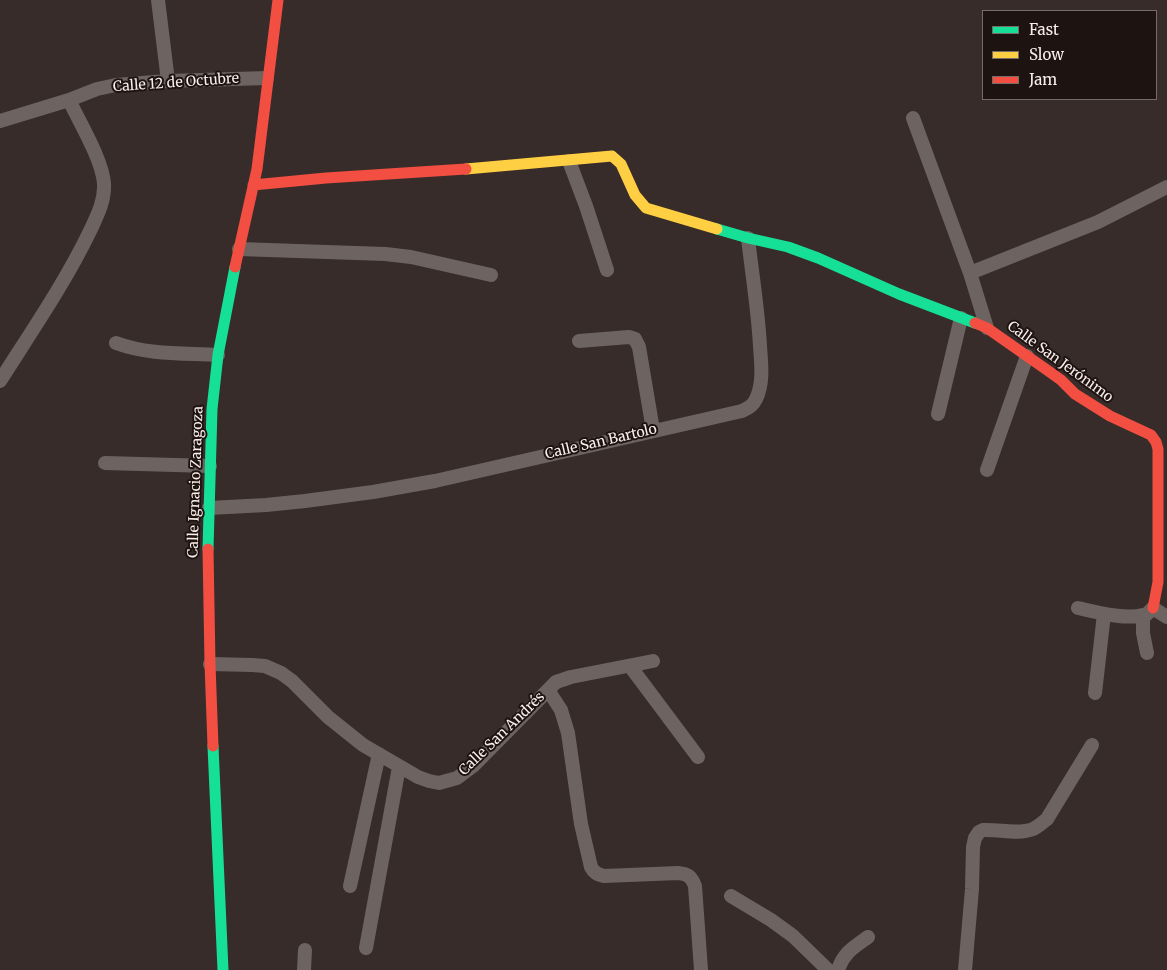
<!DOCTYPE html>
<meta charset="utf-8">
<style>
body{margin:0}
#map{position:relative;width:1167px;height:970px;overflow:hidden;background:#372c29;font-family:Merriweather,serif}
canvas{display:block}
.legend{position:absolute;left:982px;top:10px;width:175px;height:90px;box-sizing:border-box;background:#1d1411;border:1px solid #766b67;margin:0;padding:6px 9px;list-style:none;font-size:15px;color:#fbede9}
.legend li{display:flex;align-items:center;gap:10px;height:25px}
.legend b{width:25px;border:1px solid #766b67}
</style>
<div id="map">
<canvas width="1167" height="970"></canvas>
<ul class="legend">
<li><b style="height:6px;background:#16e098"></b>Fast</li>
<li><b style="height:6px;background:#ffcf43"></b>Slow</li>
<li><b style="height:6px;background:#f24e42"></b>Jam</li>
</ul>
</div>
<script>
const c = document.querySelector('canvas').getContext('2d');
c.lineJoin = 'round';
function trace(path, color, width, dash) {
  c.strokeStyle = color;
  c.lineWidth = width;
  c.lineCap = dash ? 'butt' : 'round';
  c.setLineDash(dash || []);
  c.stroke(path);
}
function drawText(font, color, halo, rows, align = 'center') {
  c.font = font + ' Merriweather,serif';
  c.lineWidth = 4;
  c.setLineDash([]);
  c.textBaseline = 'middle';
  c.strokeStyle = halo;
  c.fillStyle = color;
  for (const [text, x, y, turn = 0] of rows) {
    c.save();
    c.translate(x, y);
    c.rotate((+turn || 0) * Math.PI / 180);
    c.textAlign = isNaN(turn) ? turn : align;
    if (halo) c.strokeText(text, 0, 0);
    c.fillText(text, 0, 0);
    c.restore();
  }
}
const street = new Path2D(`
 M158 0 168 81
 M913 118 970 273 987 328
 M0 121 69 100 97 89 116 85 168 81 267 78
 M569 161 586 206 607 270
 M239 249 385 254 411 257 491 275
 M970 273 1098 222 1167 187
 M579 341 629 337 635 339 639 347 653 430
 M116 343C148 355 184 353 218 355
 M0 381C31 332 65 283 90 231 97 216 105 201 104 184 103 161 79 121 69 100
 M938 414 961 318
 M105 463 210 466
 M987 470 1027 356
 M209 508 266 505 305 501 373 492 435 481 742 411C748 408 753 406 756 399 764 383 761 362 760 346 758 309 752 274 748 238
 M1078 608C1096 612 1126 620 1143 615
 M1147 653 1143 633V615L1147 614 1153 608 1167 617
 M210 664 252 665 265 666 281 673 292 681 328 717 363 745 418 777 429 781 439 783 457 778 473 766 556 682 571 677 653 661
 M630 666 698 757
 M548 690 561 710 568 733 581 824 591 867C594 873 598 875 604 876L678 873C688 874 691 876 695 886L701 970
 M1095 693 1104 614
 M350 886 379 754
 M731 896 771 920 793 936 828 970
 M366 948 399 767
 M304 970 305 950
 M838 970C843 953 854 947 868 937
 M965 970 972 889 973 847 975 838 979 832 983 830C999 829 1018 835 1033 829 1038 827 1042 823 1047 819L1092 745`);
const fast = new Path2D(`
 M717 229 748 238 788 247 818 258 899 294 975 323
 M208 549 212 409 218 355 235 267
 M213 746 223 970`);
const slow = new Path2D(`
 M466 169 612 156 621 164 635 195 646 208 717 229`);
const jam = new Path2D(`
 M253 185 326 178 466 169
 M235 267 257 169 278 0
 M975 323 987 328 1047 370 1061 380 1075 394 1110 416 1151 435 1156 442 1158 449V582L1153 608
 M208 549 210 664 213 746`);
const streetNames = [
 ["Calle 12 de Octubre",176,83,-4],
 ["Calle San Jerónimo",1060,362,36],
 ["Calle San Bartolo",601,442,-13],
 ["Calle Ignacio Zaragoza",196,482,-88],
 ["Calle San Andrés",502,734,-44]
];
trace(street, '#6d6461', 14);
trace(fast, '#16e098', 11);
trace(slow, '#ffcf43', 11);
trace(jam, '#f24e42', 11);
drawText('14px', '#fbede9', '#1d1411', streetNames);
</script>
